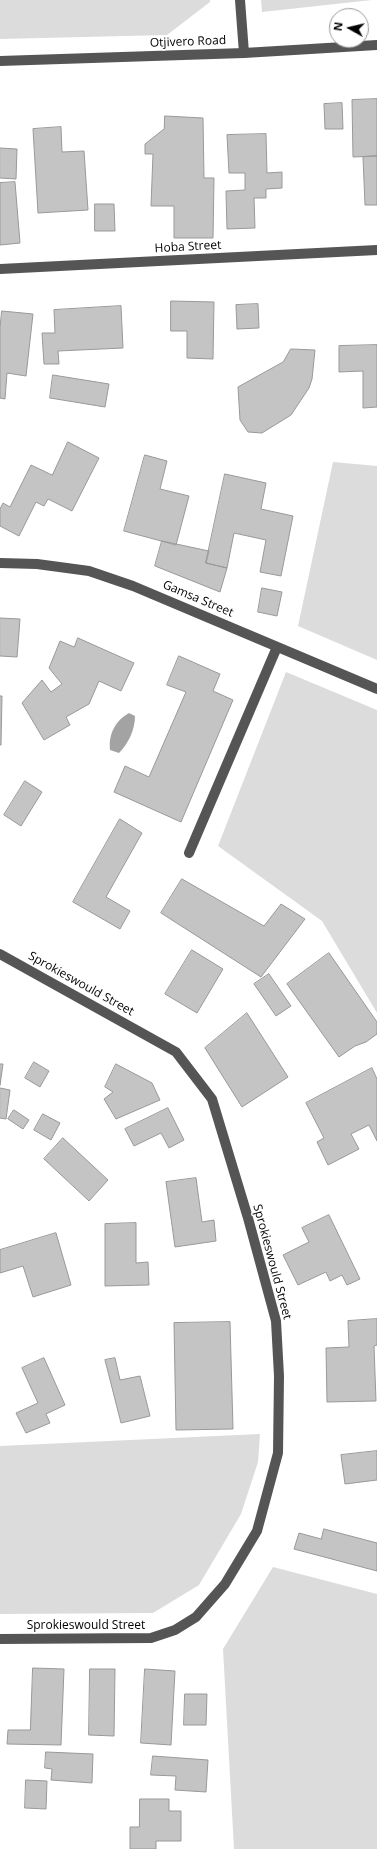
<!DOCTYPE html>
<style>
body{margin:0}
#map{position:relative;width:377px;height:1849px;overflow:hidden;background:#fff;font-family:"Open Sans",sans-serif}
canvas{display:block}
.north{position:absolute;left:329px;top:8px;width:40px;height:40px;box-sizing:border-box;background:#fff;border:1px solid #999;border-radius:50%;rotate:278deg;font-size:11px;font-weight:700;line-height:16px;text-align:center;color:#000}
.north::after{content:'';display:block;margin:auto;width:14px;height:18px;background:#000;clip-path:polygon(50% 0,100% 100%,50% 72%,0 100%)}
</style>
<div id="map">
<canvas width="377" height="1849"></canvas>
<div class="north">N</div>
</div>
<script>
const c = document.querySelector('canvas').getContext('2d');
c.lineJoin = 'round';
function fillPath(path, color) {
  c.fillStyle = color;
  c.fill(path, 'evenodd');
}
function trace(path, color, width, dash) {
  c.strokeStyle = color;
  c.lineWidth = width;
  c.lineCap = dash ? 'butt' : 'round';
  c.setLineDash(dash || []);
  c.stroke(path);
}
function drawText(font, color, halo, rows, align = 'center') {
  c.font = font + ' "Open Sans",sans-serif';
  c.lineWidth = 3;
  c.setLineDash([]);
  c.textBaseline = 'middle';
  c.strokeStyle = halo;
  c.fillStyle = color;
  for (const [text, x, y, turn = 0] of rows) {
    c.save();
    c.translate(x, y);
    c.rotate((+turn || 0) * Math.PI / 180);
    c.textAlign = isNaN(turn) ? turn : align;
    if (halo) c.strokeText(text, 0, 0);
    c.fillText(text, 0, 0);
    c.restore();
  }
}
const green = new Path2D(`
 M0 0H210V2L167 35 0 39Z
 M261 0H372L262 12Z
 M333 462 377 466V660L298 626Z
 M286 672 377 710V1013L322 921 218 846Z
 M260 1434 258 1462 241 1514 199 1585 153 1613 0 1614V1446Z
 M273 1567 377 1594V1849H234L223 1649Z`);
const water = new Path2D(`
 M129 713 135 716C135 729 129 743 119 753L110 750C108 734 116 720 129 713Z`);
const building = new Path2D(`
 M377 99V156L353 157 352 100Z
 M342 103 343 129H325L324 104Z
 M165 116 203 118 204 178H214L213 238H174V206H151L153 154H145V144L164 129Z
 M61 127 62 152 84 151 88 210 38 213 33 129Z
 M266 134 267 173 282 172V188L266 189V198H254L255 228 227 229 226 191 245 190V173H229L227 135Z
 M0 148 17 149 16 179 0 178Z
 M377 156V205H365L363 157Z
 M15 182 20 243 0 245V183Z
 M95 204H114L115 231H95Z
 M171 301 214 302 213 359 187 358V331H171Z
 M258 304 259 328 237 329 236 305Z
 M121 306 123 348 58 351 59 364H44L42 333H55L54 310Z
 M2 311 33 314 26 376 7 373 5 399 0 398V328Z
 M377 345V407L363 408V371L339 372V346Z
 M291 349 315 350 312 379 309 388 291 415 262 433 248 432 240 420 238 387 283 362Z
 M53 375 109 384 105 407 50 398Z
 M68 442 99 458 72 511 48 499 44 506 36 502 19 536 0 526V509L3 503 10 507 31 465 52 475Z
 M145 455 167 461 160 489 189 496 176 545 124 531Z
 M225 474 266 483 261 509 293 516 281 576 260 572 266 540 234 533 227 568 206 563Z
 M162 541 209 551 206 563 227 568 220 592 155 566Z
 M262 588 282 592 277 616 258 612Z
 M0 618 20 619 17 657 0 656Z
 M78 638 134 663 121 691 99 681 89 704 66 717 70 725 44 740 22 703 42 680 51 692 62 684 49 668 60 641 74 647Z
 M179 656 220 674 213 691 233 700 181 822 114 792 125 766 149 777 186 692 167 685Z
 M0 696H2L1 745H0Z
 M25 781 42 792 21 826 4 815Z
 M120 819 142 833 106 897 130 911 120 929 73 902Z
 M182 879 264 926 281 904 305 919 261 977 161 913Z
 M192 950 223 969 197 1013 165 994Z
 M329 953 377 1022V1034L366 1042 355 1046 339 1057 287 984Z
 M269 974 291 1006 276 1016 254 984Z
 M247 1013 288 1077 242 1107 205 1048Z
 M34 1062 49 1071 40 1087 25 1078Z
 M0 1064H3L0 1085Z
 M116 1064 152 1083 160 1100 116 1119 104 1099 113 1092 105 1087Z
 M372 1068 377 1079V1141L369 1125 351 1134 359 1149 328 1165 317 1142 324 1138 306 1103Z
 M0 1088 10 1090 6 1119 0 1118Z
 M168 1108 184 1140 169 1148 161 1133 134 1146 125 1129Z
 M14 1110 29 1120 23 1129 8 1119Z
 M43 1114 60 1123 51 1140 34 1130Z
 M63 1138 108 1180 89 1201 44 1159Z
 M196 1178 202 1222 214 1220 216 1241 175 1247 166 1182Z
 M329 1215 360 1279 347 1285 342 1275 330 1281 326 1272 298 1285 283 1255 309 1242 302 1228Z
 M136 1223V1263L148 1262 149 1285 105 1286V1224Z
 M56 1233 71 1285 33 1297 23 1266 0 1273V1250Z
 M377 1319V1345L374 1346 376 1401 327 1402 326 1348 349 1347 348 1321Z
 M230 1322 233 1429 176 1430 174 1323Z
 M44 1358 65 1405 46 1414 50 1423 26 1433 16 1413 38 1403 22 1368Z
 M115 1358 120 1380 140 1376 150 1416 121 1423 105 1360Z
 M377 1451V1480L345 1484 341 1455Z
 M324 1529 377 1543V1571L294 1549 299 1533 321 1539Z
 M33 1668 64 1669 61 1745 7 1744 8 1730H30Z
 M90 1669H115L114 1736 89 1735Z
 M145 1669 175 1671 171 1745 141 1743Z
 M185 1694H207L206 1725H184Z
 M46 1752 93 1754 92 1783 51 1780 52 1769 45 1768Z
 M153 1756 208 1760 206 1792 175 1790 176 1776 151 1775Z
 M26 1780 47 1781 46 1809 25 1808Z
 M140 1799H169V1811H181V1841H156V1849H130V1827H139Z`);
const minor = new Path2D(`
 M240 0 244 53
 M0 61 244 53 377 45
 M0 269 377 250
 M0 563 37 564 89 571 133 586 377 689
 M189 853 277 647
 M0 954 176 1052 212 1099 248 1218 276 1321 279 1376 278 1453 257 1531 225 1584 196 1617 175 1630 151 1638 0 1639`);
const streetNames = [
 ["Otjivero Road",188,42,-2],
 ["Hoba Street",188,247,-3],
 ["Gamsa Street",198,599,23],
 ["Sprokieswould Street",81,984,29],
 ["Sprokieswould Street",272,1262,75],
 ["Sprokieswould Street",86,1626]
];
fillPath(green, '#dcdcdc');
fillPath(water, '#a3a3a3');
fillPath(building, '#c4c4c4');
trace(building, '#999', 1);
trace(minor, '#555', 10);
drawText('12px', '#000', '#fff', streetNames);
</script>
